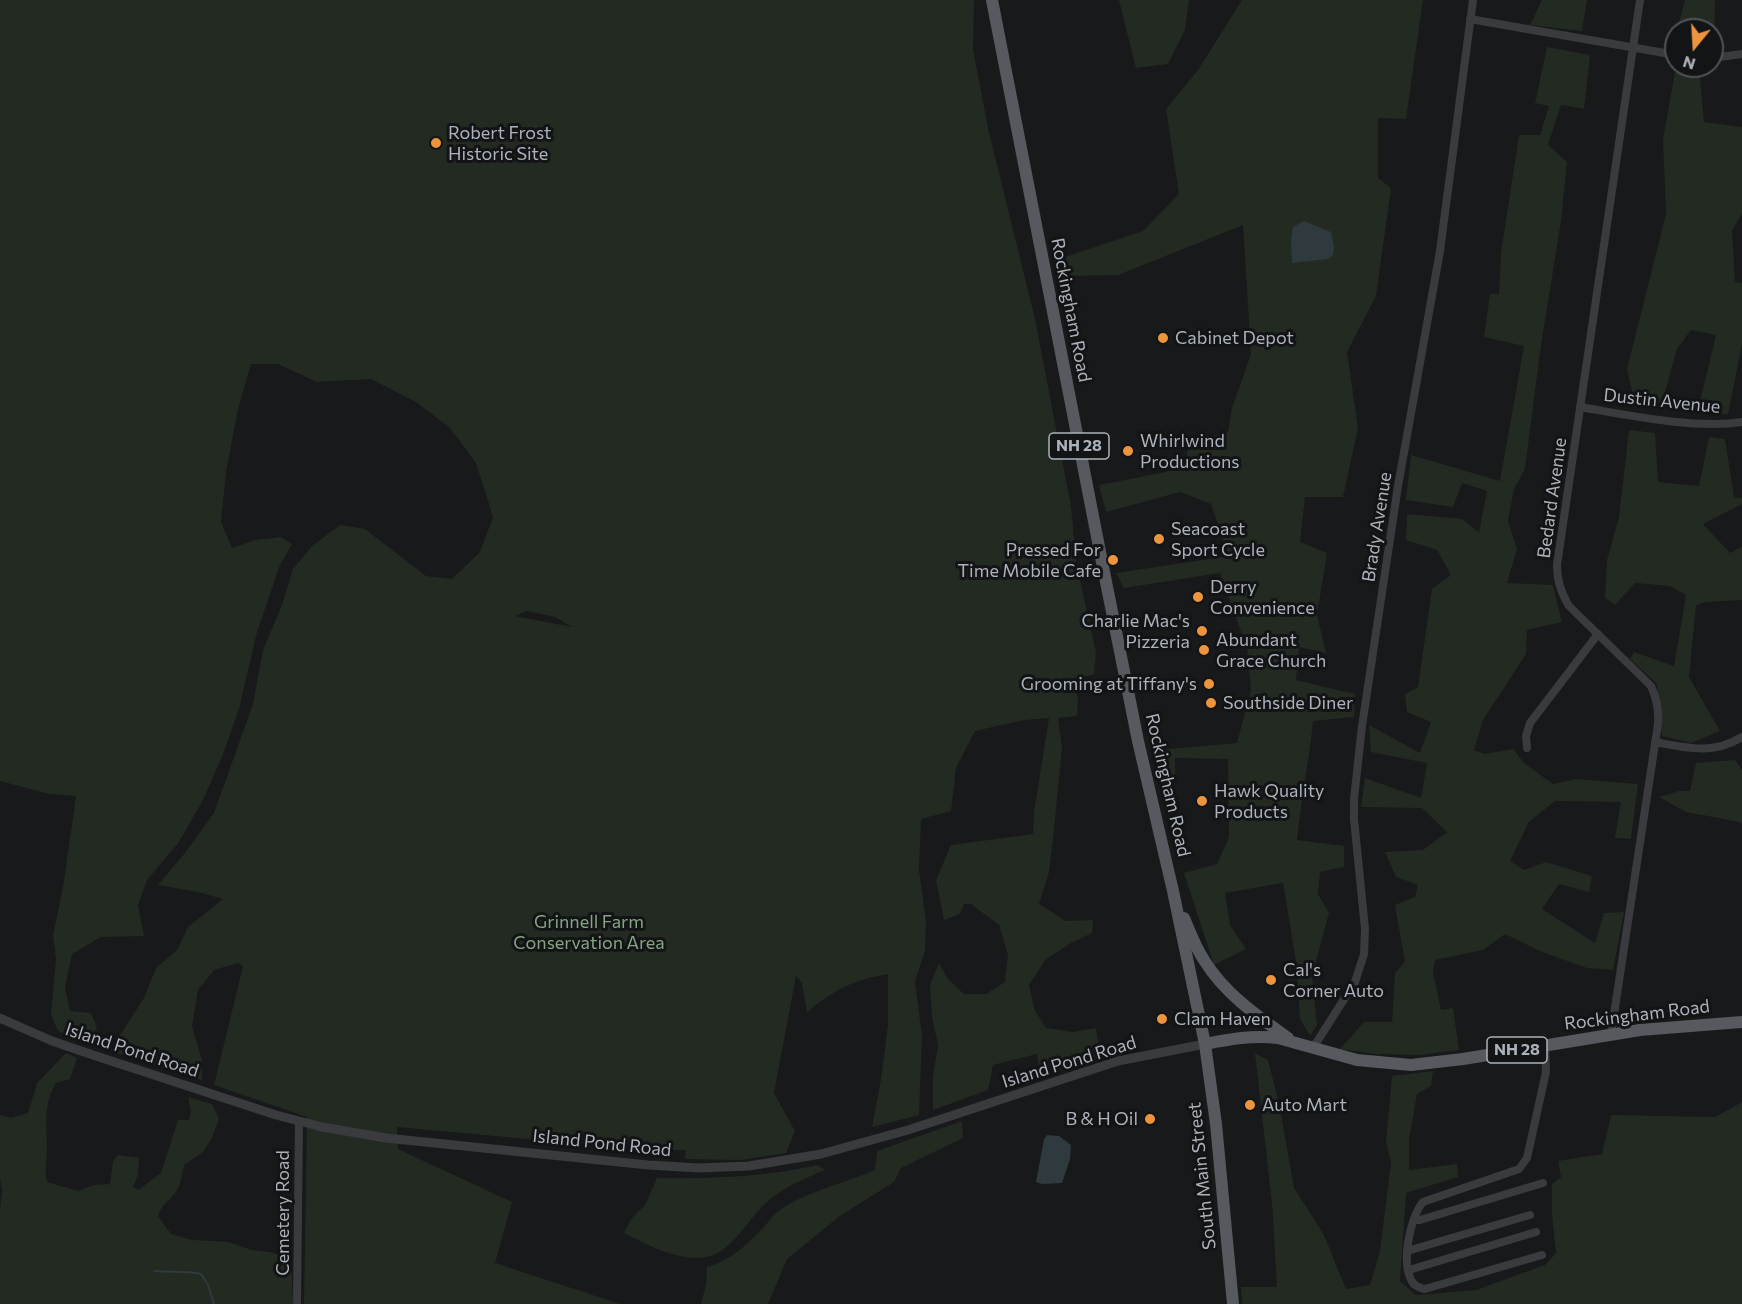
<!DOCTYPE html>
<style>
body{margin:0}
#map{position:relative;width:1742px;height:1304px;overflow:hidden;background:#18191a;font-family:Commissioner,sans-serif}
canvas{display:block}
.north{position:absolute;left:1664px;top:18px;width:60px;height:60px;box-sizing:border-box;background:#131416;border:2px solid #505358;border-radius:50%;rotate:198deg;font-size:16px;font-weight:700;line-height:24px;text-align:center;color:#abb2ba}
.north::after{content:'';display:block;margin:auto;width:21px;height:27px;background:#ed953e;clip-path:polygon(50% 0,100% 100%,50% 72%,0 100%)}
</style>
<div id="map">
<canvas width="1742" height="1304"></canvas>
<div class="north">N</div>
</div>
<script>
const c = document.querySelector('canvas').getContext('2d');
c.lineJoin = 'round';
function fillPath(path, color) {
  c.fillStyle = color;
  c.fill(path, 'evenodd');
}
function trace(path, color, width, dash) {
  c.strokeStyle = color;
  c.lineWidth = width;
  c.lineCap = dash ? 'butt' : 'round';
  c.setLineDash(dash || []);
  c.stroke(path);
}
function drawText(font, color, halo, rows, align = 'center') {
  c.font = font + ' Commissioner,sans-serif';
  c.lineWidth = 6;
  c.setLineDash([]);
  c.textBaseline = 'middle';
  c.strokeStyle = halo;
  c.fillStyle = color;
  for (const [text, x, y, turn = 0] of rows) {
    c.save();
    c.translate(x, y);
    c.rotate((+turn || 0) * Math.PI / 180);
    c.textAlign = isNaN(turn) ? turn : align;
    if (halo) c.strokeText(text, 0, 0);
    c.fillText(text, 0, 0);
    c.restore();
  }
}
const green = new Path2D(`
 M0 0H974L973 49 988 128 1035 319 1071 506 1076 562 1096 652 1094 674 1073 680 1078 699 1077 716 1058 718 1062 747 1054 830 1049 872 1039 904 1066 921 1093 920 1092 933 1071 943 1045 960 1029 985 1035 1011 1046 1028 1073 1032 1096 1028 1101 1058 1040 1074 1037 1054 993 1065 988 1090 933 1110V1077L938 1045 932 1017 930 984 939 963 948 979 964 994H986L1005 982 1008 955 999 925 971 904H964L960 914 944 920 936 880 951 845 1033 834 1034 812 1049 718 1024 720 975 731 956 768 951 811 921 819 919 870 926 921 925 951 915 981 922 1036 919 1115 872 1127 881 1079 888 1025V974C853 980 834 990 807 1012L802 983 796 976 774 1093 795 1131 786 1153 740 1160 685 1159 686 1150H649L397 1127 398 1149 512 1202 495 1263 620 1304H304L307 1117 214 1085 243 966 238 963 214 970 198 990 192 1026 202 1061V1080L110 1051 144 998 156 968 177 950 188 927 223 899 198 892 158 885 184 854 214 813 253 704 263 650 282 605 293 569 312 546 340 525 365 529 426 576 452 579 480 552 493 517 476 463 450 428 416 402 371 379 317 382 278 364H251L238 409 226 472 221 522 232 548 255 540 281 537 292 544 280 565 257 632 239 709 222 757 202 802 179 842 147 880 138 905 144 936 101 937 72 954 65 987 70 1011 91 1013 97 1027 90 1042 74 1041 58 1031 51 1015 56 959 53 935 63 887 76 796 49 794 0 781ZM527 611 555 617 572 627 515 616Z
 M1119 0H1189L1185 30 1168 64 1136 68Z
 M1242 0H1423L1406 119 1378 118V178L1391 188 1376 296 1347 352 1358 428 1343 497H1305L1300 542 1327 553 1317 615 1326 653 1299 647 1296 680 1355 694 1354 717 1313 721C1309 761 1301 800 1297 840L1344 846V867L1320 872 1318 894 1329 913 1312 976 1317 1025 1310 1036 1300 1019 1297 968 1283 883 1225 893 1230 925 1246 949 1214 965 1184 873 1217 864 1229 837 1228 759 1175 758V775L1164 781 1157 750 1237 743 1251 690 1247 648 1220 573 1124 588 1116 573 1229 556 1211 504 1180 492 1106 512 1099 485 1186 468 1188 443 1228 432 1232 408 1251 354 1243 225 1118 275 1067 276 1065 257 1143 231 1179 194 1166 109 1198 70Z
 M1542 0H1587L1582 31 1530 25Z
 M1685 0H1715L1714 51H1712V30H1677Z
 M1547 47 1590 55 1584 109 1561 105 1548 145 1567 162 1561 221 1541 345 1525 469 1514 489 1508 521 1517 549 1507 583 1553 585 1562 622 1527 630 1526 654 1483 720 1474 750 1484 754 1513 749 1524 763 1553 784 1576 779 1638 784 1631 839 1615 838 1621 802 1555 801 1529 822 1510 861 1524 870 1546 862 1592 876 1589 892 1559 884 1542 909 1595 943 1604 913 1624 912 1613 970 1587 968 1542 952 1505 934 1483 950 1435 960 1433 972 1441 1010 1453 1008 1459 1050 1419 1055 1376 1054 1340 1049 1364 1022H1392L1395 973 1405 962 1395 905 1415 897 1418 885 1396 877 1385 852 1423 850 1447 832 1422 808 1361 807 1365 778 1421 798 1427 763 1371 752 1369 725 1420 753 1431 722 1407 712 1405 694 1418 687 1432 589 1451 575 1437 550 1406 540 1407 514 1462 519 1479 532 1487 491 1462 483 1453 507 1406 500 1411 455 1500 481 1524 346 1484 337 1490 294H1499L1501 253 1519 135H1540L1549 106 1535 103Z
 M1699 69 1704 122 1742 127V213L1732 231 1735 282 1742 283V344L1728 414H1697L1716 335 1691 330 1677 349 1660 410 1635 404 1627 369 1666 214 1663 139 1675 72Z
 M1629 430 1655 433 1658 482 1699 486 1709 437 1725 439 1734 497 1742 498V504L1703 524 1730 553 1742 547V600L1705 602 1696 605 1689 677 1720 731 1691 743 1662 736 1657 684 1630 659 1634 652 1674 666 1686 595 1670 586 1635 583 1615 605 1605 598 1607 560 1619 517Z
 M1735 760 1742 770V825L1740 822 1686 812 1659 797 1679 791H1690L1696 763Z
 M66 1053 77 1058 70 1079 56 1083C43 1104 47 1125 47 1149 47 1161 44 1170 47 1182L78 1191 93 1185 110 1184 113 1161 118 1155 139 1158 138 1175 133 1187 138 1190 161 1173 178 1120H189L191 1112 188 1097 212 1104 219 1119 212 1138 203 1152 184 1165C182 1175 181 1185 175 1193 168 1203 162 1203 158 1216L171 1234 193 1240 228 1242 252 1250 270 1252 291 1259 293 1304H0V1211L2 1190 0 1179V1115L11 1118 28 1113 37 1083Z
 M1255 1053 1268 1060 1279 1103 1294 1188 1324 1235 1346 1289 1370 1285 1380 1251 1391 1162 1386 1142 1392 1076 1433 1071 1431 1086 1417 1094 1409 1140V1170L1457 1164 1458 1177 1406 1193 1400 1281 1416 1295 1476 1290 1545 1265 1556 1253 1552 1215V1184L1561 1177 1558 1161 1602 1154 1611 1115 1715 1117 1742 1102V1304H1242L1241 1287H1277L1272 1204Z
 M962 1121 963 1138 901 1168 894 1182 840 1216 787 1259 768 1304H701L706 1285 707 1267C730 1261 748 1244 764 1227 769 1221 774 1214 780 1210 803 1193 847 1182 875 1170L877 1151Z
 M818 1165 825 1170C806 1178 784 1187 768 1201 752 1215 741 1236 724 1249 695 1271 652 1247 624 1233L631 1219 645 1205 657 1178C711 1179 764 1177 818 1165Z`);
const water = new Path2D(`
 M1304 221 1331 232 1334 246 1333 255 1328 259 1292 263 1291 240 1293 227Z
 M1047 1135 1059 1136 1071 1145 1070 1159 1062 1183 1042 1184 1036 1182 1044 1139Z`);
const stream = new Path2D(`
 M154 1271C171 1273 184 1270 201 1274L208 1285 214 1304`);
const minor = new Path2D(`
 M1470 19 1676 55
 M1712 58 1742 54
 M1580 407C1629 415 1693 429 1742 422
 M1655 742C1687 748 1713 755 1742 737
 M1527 748 1526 736 1530 723 1598 634
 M1611 1034 1658 724C1659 710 1657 699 1651 686L1569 606C1561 592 1557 581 1557 565L1640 0
 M1313 1048 1355 982 1364 954 1365 929 1354 819V799L1362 726 1398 486 1440 251 1473 0
 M1414 1220H1420L1543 1183
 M1407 1251 1530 1215
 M1542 1255 1425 1289C1421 1288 1416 1287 1413 1283 1400 1265 1410 1217 1423 1202L1519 1169 1527 1158 1546 1072 1545 1045
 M1409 1270 1536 1232
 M297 1304 299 1122`);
const tertiary = new Path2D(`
 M0 1018 52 1041 96 1056 276 1115 322 1127 386 1138 648 1165 699 1168 749 1166 821 1154 908 1130 1118 1061 1205 1044`);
const primary = new Path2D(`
 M992 0 1101 557 1138 741 1173 891 1205 1044 1216 1124 1233 1304
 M1184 918C1190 932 1195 947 1204 960 1224 993 1257 1016 1288 1038
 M1205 1044C1230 1039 1252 1035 1278 1038L1357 1060 1411 1065 1463 1059 1640 1030 1742 1022`);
const markers = [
 [436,143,6,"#ed953e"],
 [1163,338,6,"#ed953e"],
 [1128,451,6,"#ed953e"],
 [1159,539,6,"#ed953e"],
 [1113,560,6,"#ed953e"],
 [1198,597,6,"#ed953e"],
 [1202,631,6,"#ed953e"],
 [1204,650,6,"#ed953e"],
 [1209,684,6,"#ed953e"],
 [1211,703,6,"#ed953e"],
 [1202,801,6,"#ed953e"],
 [1271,980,6,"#ed953e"],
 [1162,1019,6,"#ed953e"],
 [1250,1105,6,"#ed953e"],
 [1150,1119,6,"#ed953e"]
];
const shields = [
 [1079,446,60],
 [1517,1050,60]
];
const shieldNames = [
 ["NH 28",1079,446],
 ["NH 28",1517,1050]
];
const poiNames = [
 ["Robert Frost",448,133],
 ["Historic Site",448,154],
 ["Cabinet Depot",1175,338],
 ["Whirlwind",1140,441],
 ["Productions",1140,462],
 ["Seacoast",1171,529],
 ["Sport Cycle",1171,550],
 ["Pressed For",1101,550,"right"],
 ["Time Mobile Cafe",1101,571,"right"],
 ["Derry",1210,587],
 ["Convenience",1210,608],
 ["Charlie Mac's",1190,621,"right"],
 ["Pizzeria",1190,642,"right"],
 ["Abundant",1216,640],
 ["Grace Church",1216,661],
 ["Grooming at Tiffany's",1197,684,"right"],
 ["Southside Diner",1223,703],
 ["Hawk Quality",1214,791],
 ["Products",1214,812],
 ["Cal's",1283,970],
 ["Corner Auto",1283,991],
 ["Clam Haven",1174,1019],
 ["Auto Mart",1262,1105],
 ["B & H Oil",1138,1119,"right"]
];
const streetNames = [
 ["Rockingham Road",1071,310,79],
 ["Dustin Avenue",1662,401,6],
 ["Bedard Avenue",1552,498,-82],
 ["Brady Avenue",1377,527,-81],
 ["Rockingham Road",1168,785,77],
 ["Rockingham Road",1637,1015,-7],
 ["Island Pond Road",132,1050,18],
 ["Island Pond Road",1069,1062,-17],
 ["Island Pond Road",602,1143,6],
 ["South Main Street",1202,1176,-96],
 ["Cemetery Road",283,1213,-90]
];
const parkNames = [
 ["Grinnell Farm",589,922],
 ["Conservation Area",589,943]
];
fillPath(green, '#232a22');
fillPath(water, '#2f3a3e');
trace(stream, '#2f3a3e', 2);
trace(minor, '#3a3b3f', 8);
trace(tertiary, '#3a3b3f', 9);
trace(primary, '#56595e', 12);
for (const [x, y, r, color] of markers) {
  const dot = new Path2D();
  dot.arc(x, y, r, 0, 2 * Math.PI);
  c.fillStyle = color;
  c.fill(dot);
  trace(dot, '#131416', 2);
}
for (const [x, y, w] of shields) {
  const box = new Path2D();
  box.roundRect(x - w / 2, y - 13, w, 26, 4.5);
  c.fillStyle = '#131416';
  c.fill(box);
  trace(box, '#abb2ba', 1.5);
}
drawText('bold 16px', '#abb2ba', null, shieldNames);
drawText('18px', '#abb2ba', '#131416', poiNames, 'left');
drawText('18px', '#abb2ba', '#131416', streetNames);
drawText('18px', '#86a483', '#131416', parkNames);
</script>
